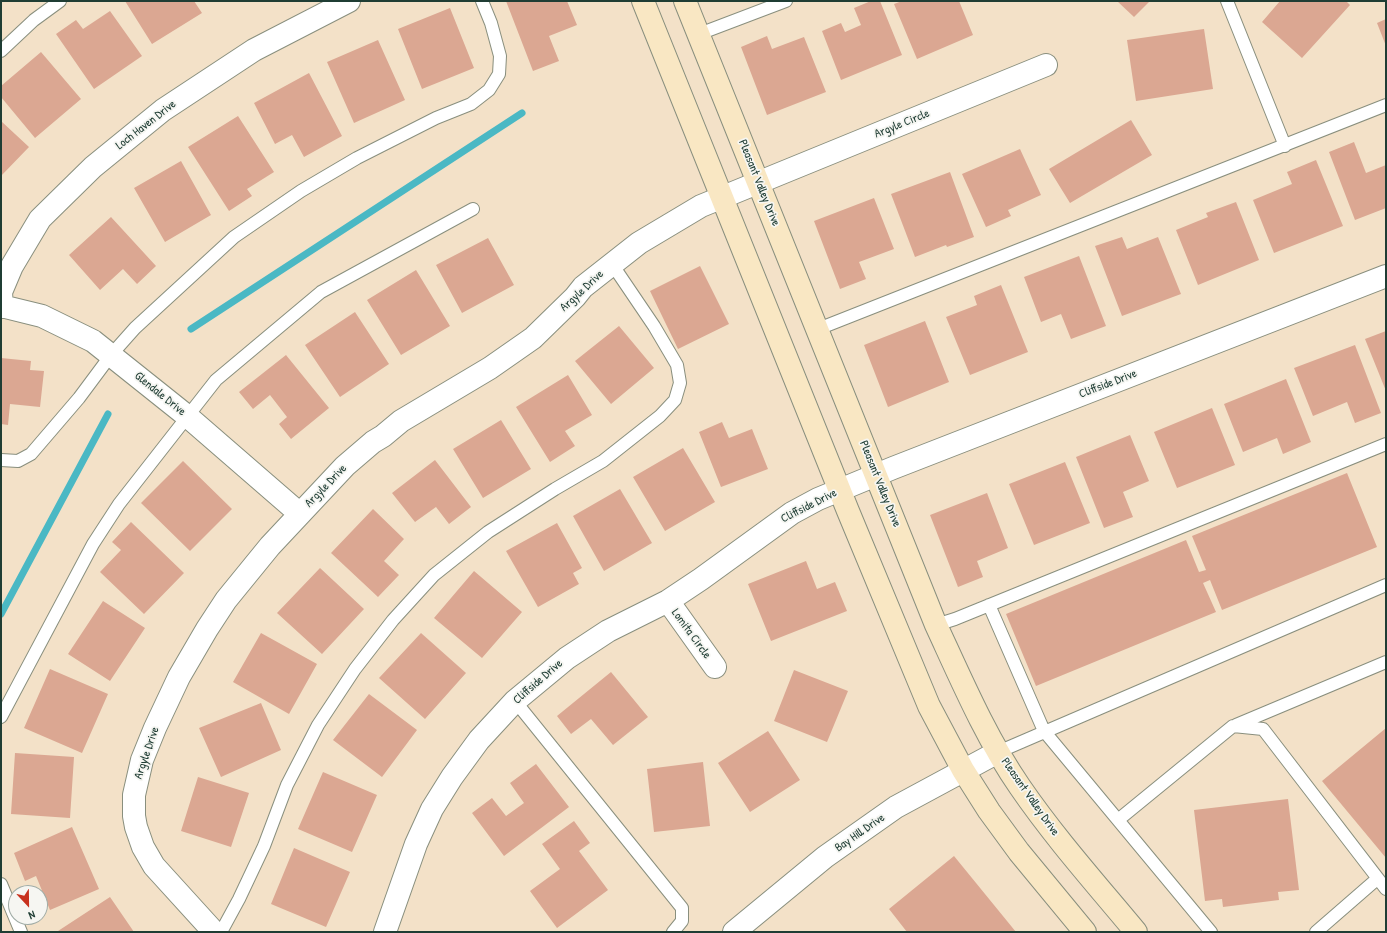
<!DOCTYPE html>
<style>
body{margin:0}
#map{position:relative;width:1387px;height:933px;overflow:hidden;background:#f3e1c8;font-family:"Patrick Hand",sans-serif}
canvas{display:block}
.frame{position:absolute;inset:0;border:2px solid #1f3d34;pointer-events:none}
.north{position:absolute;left:8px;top:885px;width:40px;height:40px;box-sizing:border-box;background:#f6f6f2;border:1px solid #a0aca6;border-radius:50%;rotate:158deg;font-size:11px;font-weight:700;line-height:16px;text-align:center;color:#1f3d34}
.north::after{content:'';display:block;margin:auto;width:14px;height:18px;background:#c8321e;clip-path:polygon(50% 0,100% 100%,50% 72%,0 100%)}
</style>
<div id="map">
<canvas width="1387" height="933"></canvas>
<div class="frame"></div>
<div class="north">N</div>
</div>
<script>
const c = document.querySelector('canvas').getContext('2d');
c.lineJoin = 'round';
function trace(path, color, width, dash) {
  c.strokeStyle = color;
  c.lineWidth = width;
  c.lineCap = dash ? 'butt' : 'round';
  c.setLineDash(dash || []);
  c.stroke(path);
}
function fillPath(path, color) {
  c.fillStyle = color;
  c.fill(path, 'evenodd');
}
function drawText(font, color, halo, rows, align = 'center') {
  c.font = font + ' "Patrick Hand",sans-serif';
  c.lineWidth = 3.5;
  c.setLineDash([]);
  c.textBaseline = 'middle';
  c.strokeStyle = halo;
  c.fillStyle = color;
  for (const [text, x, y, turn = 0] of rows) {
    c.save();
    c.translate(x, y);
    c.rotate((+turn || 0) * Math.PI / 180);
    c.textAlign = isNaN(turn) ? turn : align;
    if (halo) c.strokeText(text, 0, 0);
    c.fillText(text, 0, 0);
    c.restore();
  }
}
const stream = new Path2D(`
 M191 329 522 113
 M1 614 108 414`);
const building = new Path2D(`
 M125 1H194L202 13 152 44Z
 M506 1H567L577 25 549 36 559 61 533 71Z
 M871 1H880L902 55 841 80 822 31 841 23 845 32 861 25 854 8Z
 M902 1H959L973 35 917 59 894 4Z
 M1117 1H1150L1134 17Z
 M1280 1H1346L1350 5 1302 58 1262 22Z
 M450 8 474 68 422 89 398 29Z
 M110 11 142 56 94 89 56 34 76 20 83 29Z
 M1386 19V46L1377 23Z
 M1204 29 1213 89 1136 101 1127 40Z
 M767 36 772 49 804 37 826 92 767 115 741 47Z
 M378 40 405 100 354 123 327 62Z
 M41 52 81 99 35 138 1 97V86Z
 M309 73 342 136 304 157 292 135 275 144 254 103Z
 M238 116 274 172 247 189 252 196 229 211 188 147Z
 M1131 120 1152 155 1070 203 1049 169Z
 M1 121 29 147 1 176Z
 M1354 142 1366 173 1386 165V208L1355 220 1329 152Z
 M1020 149 1041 195 1008 210 1011 216 986 227 962 174Z
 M1316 160 1343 226 1274 253 1253 200 1292 184 1287 172Z
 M181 161 211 215 165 242 134 188Z
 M950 172 974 237 947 247 946 245 915 257 891 194Z
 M874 198 894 249 859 262 866 279 840 289 814 221Z
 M1236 202 1259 260 1198 285 1176 230 1208 217 1206 213Z
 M111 217 156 266 137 284 123 269 100 290 69 255Z
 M1122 237 1127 249 1158 237 1181 294 1122 316 1095 246Z
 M488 238 514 285 462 313 436 265Z
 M1079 256 1106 326 1071 339 1061 314 1041 322 1024 277Z
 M700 266 729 324 678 349 650 291Z
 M416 270 450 326 401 355 367 300Z
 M1001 285 1028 352 970 375 946 317 977 305 974 296Z
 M355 312 389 364 340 397 305 345Z
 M925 321 949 382 888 407 864 345Z
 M619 326 654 368 611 404 575 361Z
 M1386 331V391L1365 339Z
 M1355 345 1381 413 1355 423 1347 402 1313 416 1294 368Z
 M286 355 329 408 291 439 279 424 287 417 270 395 253 409 239 392Z
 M1 358 31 361 30 370 44 371 40 407 10 404 8 425 1 424Z
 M568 375 592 415 565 431 575 446 550 462 516 407Z
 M1286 379 1311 442 1283 454 1277 438 1243 452 1224 404Z
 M1212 408 1235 465 1177 488 1154 432Z
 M501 420 531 469 483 498 453 449Z
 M722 422 729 438 752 429 768 469 721 487 699 432Z
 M1130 435 1149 481 1123 492 1133 517 1104 528 1076 457Z
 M683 448 715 502 665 531 633 477Z
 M435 460 471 507 449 524 436 507 415 522 392 493Z
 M183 461 232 509 190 551 141 503Z
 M1065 462 1090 523 1034 545 1009 484Z
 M1347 473 1377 547 1222 610 1210 580 1203 583 1216 612 1036 686 1006 614 1186 540 1199 572 1206 570 1192 536Z
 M620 489 652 543 604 571 573 516Z
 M987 493 1008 548 977 561 983 577 958 587 930 515Z
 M373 509 404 539 384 561 399 575 378 597 331 553Z
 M131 522 184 573 144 614 100 572 121 550 112 542Z
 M557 523 582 568 573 573 579 584 538 607 506 551Z
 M806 561 817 589 835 582 847 611 771 641 748 584Z
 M320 568 364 609 322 654 277 613Z
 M474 571 522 612 482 658 434 618Z
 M103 601 145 628 110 681 68 654Z
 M261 633 317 664 289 714 233 682Z
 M421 633 466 673 425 719 379 678Z
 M50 669 108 694 82 753 24 728Z
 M794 670 848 691 827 742 774 721Z
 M611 672 648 717 613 745 591 719 571 734 557 716Z
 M369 694 417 730 382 777 333 740Z
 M261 703 281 750 221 777 199 728Z
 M1386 728V858L1322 781Z
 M768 731 800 780 750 812 718 763Z
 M15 753 74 757 70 818 11 814Z
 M703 762 710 826 654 832 647 769Z
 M536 764 569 807 504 856 472 813 492 798 506 816 524 803 510 783Z
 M323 772 377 795 352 852 298 829Z
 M198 777 249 793 231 847 181 831Z
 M1288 799 1299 890 1278 892 1279 900 1223 907 1222 899 1205 901 1194 810Z
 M574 821 590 843 579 851 608 890 557 928 530 891 560 869 542 844Z
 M72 827 99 889 50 910 36 876 25 881 14 853Z
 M294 848 350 872 326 927 271 904Z
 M954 856 1016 932H907L889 909Z
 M110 897 134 932H59L58 931Z`);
const lane = new Path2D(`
 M1227 1 1285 146
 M699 34 786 1
 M1 51 34 20 60 1
 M818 329 1386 105
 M1 460 18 461 31 454 79 398 111 355 135 328 234 237 301 191 357 158 436 118 471 104 489 90 499 74 500 56 491 23 482 1
 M989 605 1044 731 1211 932
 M936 625 955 619 1386 444
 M515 701 682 908V921L673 932
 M1 717 93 544 119 504 216 380 321 292 473 209
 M1236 725 1386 662
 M998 752 1386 585
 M1118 820 1233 726 1263 729 1386 889
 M1 884 21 932
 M221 932 239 899 264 846 287 785 318 725 355 669 393 620 434 575 488 532 555 489 603 461 660 416 675 400 680 383 677 365 654 326 612 264
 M1316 932 1377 879`);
const street = new Path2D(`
 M1 306 42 316 93 341 187 416 300 514
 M2 307 1 292 12 266 40 219 93 167 163 110 254 50 349 1
 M668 601 715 667
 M214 932 154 866 143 847 136 827 134 816V795L142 760 155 728 179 677 207 629 226 600 270 546 345 466 373 442 383 436 401 421 490 368 533 338 575 297 583 287 639 243 701 206 1046 65
 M385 932 416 844 432 809 452 777 479 740 515 701 567 658 608 631 668 601 701 579 792 513 818 499 893 468 1386 276
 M734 932 825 857 896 807 998 752`);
const secondary = new Path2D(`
 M643 1 848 511 929 706 963 770 989 811 1019 852 1085 932
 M685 1 936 625C961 679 986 738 1020 787 1055 838 1097 885 1136 932`);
const streetNames = [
 ["Argyle Circle",902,124,-22],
 ["Loch Haven Drive",146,125,-38],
 ["Pleasant Valley Drive",759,183,68],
 ["Argyle Drive",582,291,-43],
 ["Cliffside Drive",1108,384,-21],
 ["Glendale Drive",160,394,39],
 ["Pleasant Valley Drive",880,484,68],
 ["Argyle Drive",326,486,-46],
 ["Cliffside Drive",809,506,-27],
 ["Lomita Circle",691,634,54],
 ["Cliffside Drive",538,682,-41],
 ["Argyle Drive",147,753,-71],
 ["Pleasant Valley Drive",1030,797,55],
 ["Bay Hill Drive",860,833,-35]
];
trace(stream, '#4ab8c4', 7);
fillPath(building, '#dba792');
trace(lane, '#898f7e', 14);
trace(street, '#898f7e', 24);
trace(secondary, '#898f7e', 24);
trace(lane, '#fff', 12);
trace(street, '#fff', 22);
trace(secondary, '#f9e7c3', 22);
drawText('12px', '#1f3d34', '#f6f6f2', streetNames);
</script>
